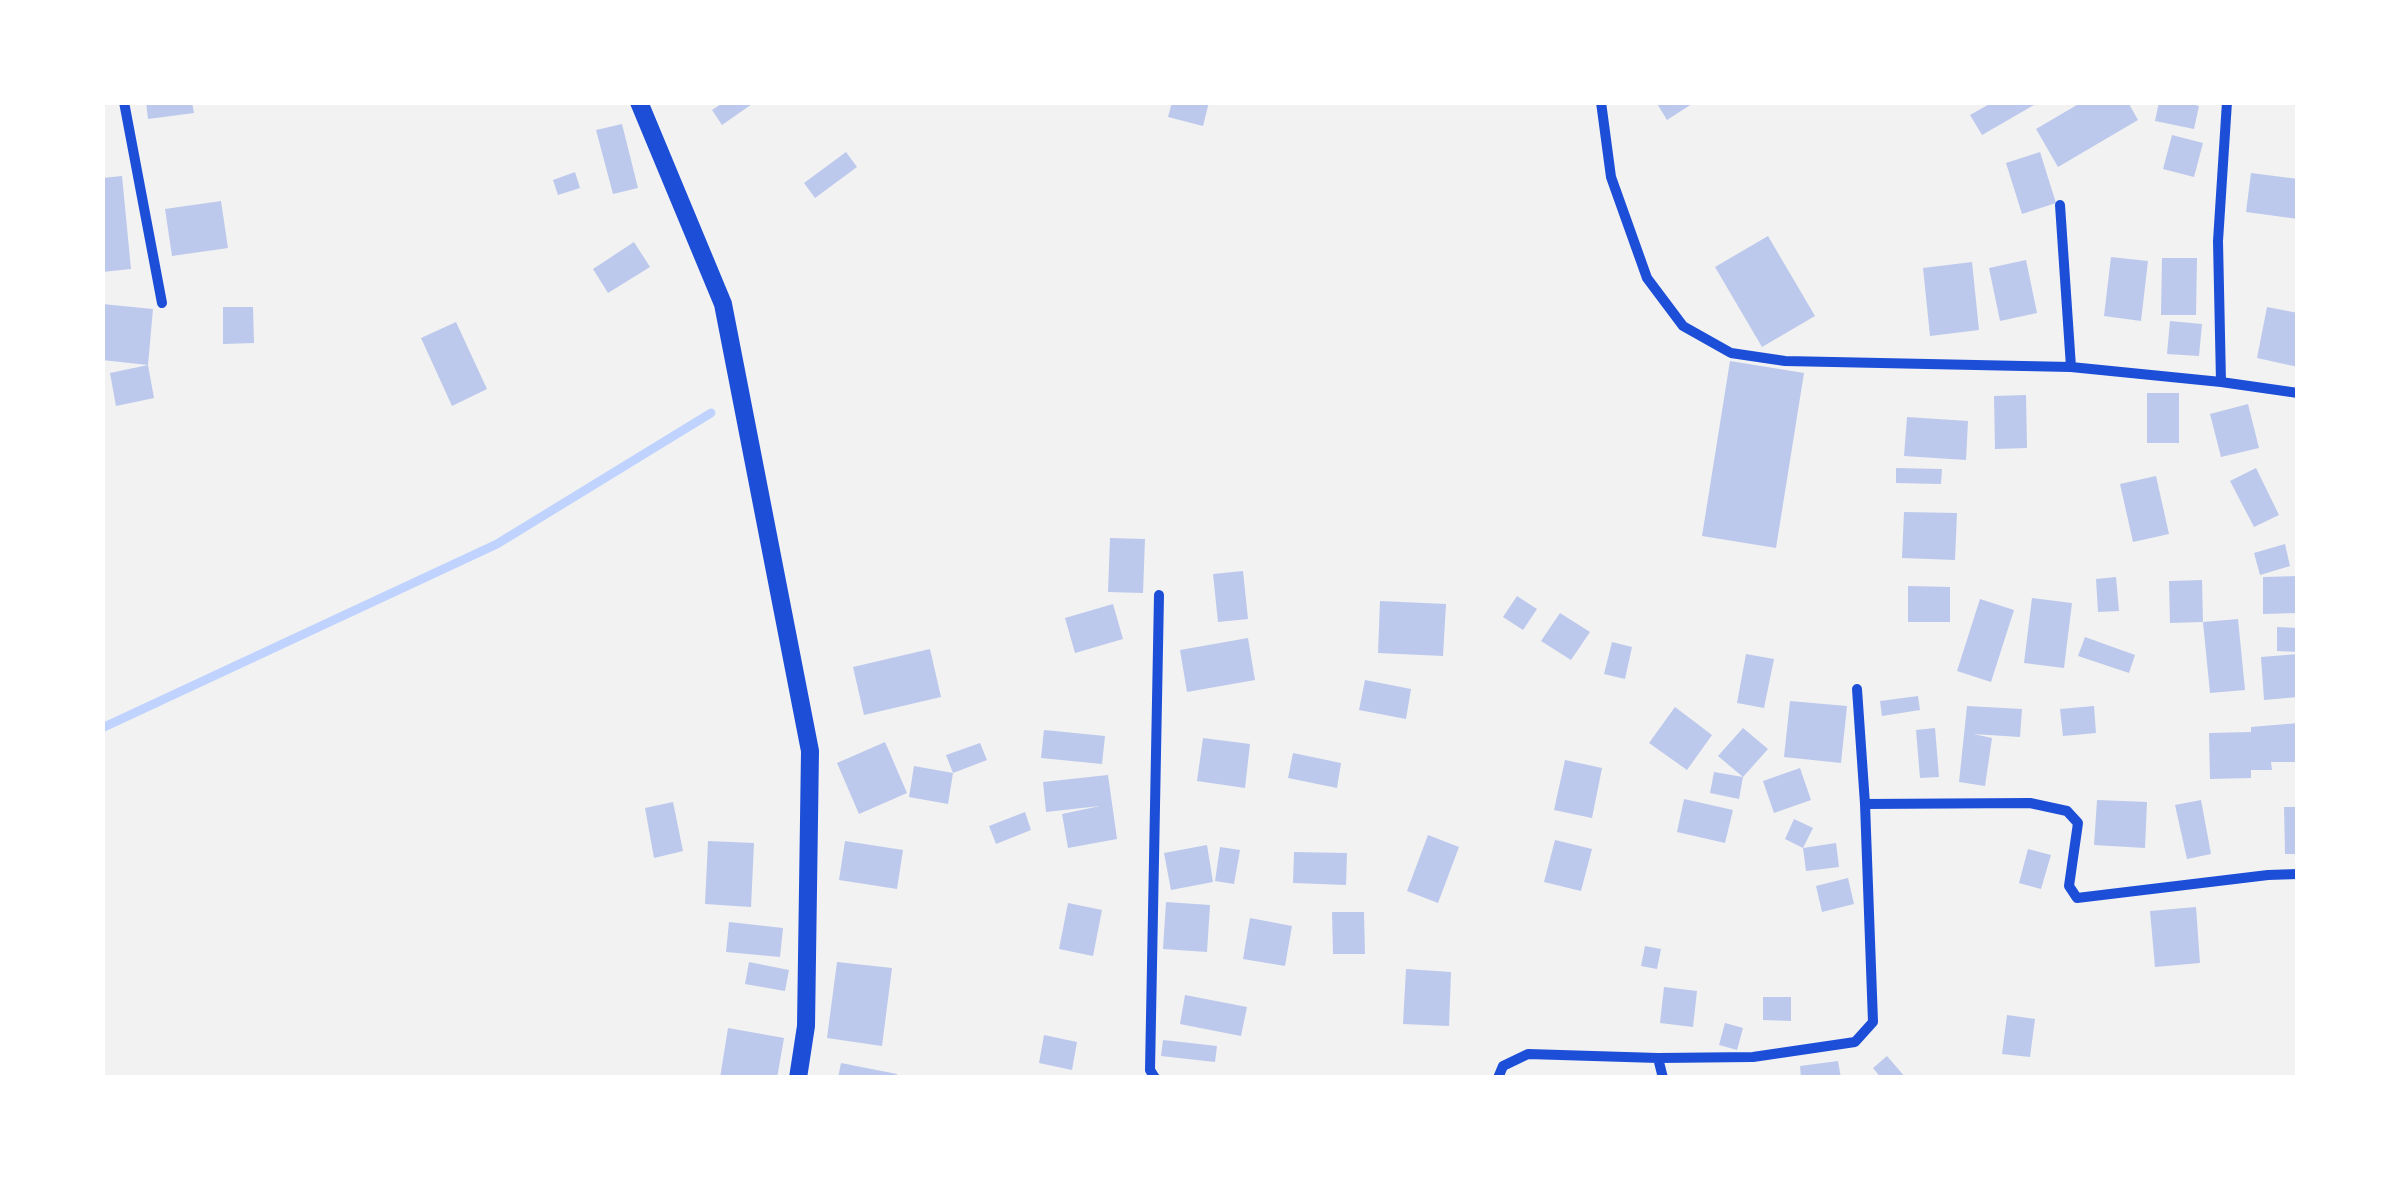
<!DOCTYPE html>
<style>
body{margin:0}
#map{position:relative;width:2400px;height:1180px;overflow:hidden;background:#f2f2f2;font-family:"Libre Baskerville",serif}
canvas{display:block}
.frame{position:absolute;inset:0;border:105px solid #fff;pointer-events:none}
</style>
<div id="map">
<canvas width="2400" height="1180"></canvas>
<div class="frame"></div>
</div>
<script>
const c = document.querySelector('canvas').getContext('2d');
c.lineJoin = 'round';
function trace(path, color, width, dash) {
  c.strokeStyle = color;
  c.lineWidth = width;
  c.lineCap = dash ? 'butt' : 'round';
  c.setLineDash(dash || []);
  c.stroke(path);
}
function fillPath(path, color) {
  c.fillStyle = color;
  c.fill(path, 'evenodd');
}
const stream = new Path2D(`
 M102 728 497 544 711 413`);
const building = new Path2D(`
 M146 102H192L194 113 148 119Z
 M724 102H755L722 125 712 110Z
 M1172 102H1209L1203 126 1168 117Z
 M1656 102H1695L1667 120Z
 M1993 102H2032L2034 105 1982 135 1970 115Z
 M2082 102H2128L2138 120 2058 167 2036 129Z
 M2159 102H2183L2199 106 2194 129 2155 121Z
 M622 124 638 188 613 194 596 130Z
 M2172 135 2203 143 2194 177 2163 169Z
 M846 152 857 167 815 198 804 183Z
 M2040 152 2056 203 2022 214 2006 163Z
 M575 172 580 188 558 195 553 180Z
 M2251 173 2298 179V219L2246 212Z
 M122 176 131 269 102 272V178Z
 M221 201 228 248 172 256 165 209Z
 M1768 236 1815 316 1762 347 1715 267Z
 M634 242 650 267 608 293 593 269Z
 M2111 257 2148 261 2141 321 2104 316Z
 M2162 258H2197L2196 315H2161Z
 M2026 260 2037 313 2000 321 1989 268Z
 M1972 262 1979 330 1930 336 1923 268Z
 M102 304 153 309 148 365 102 360Z
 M223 307H253L254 343 223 344Z
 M2267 307 2298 313V367L2257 358Z
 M2170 321 2202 324 2199 356 2167 354Z
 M456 322 487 389 452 406 421 338Z
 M1730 361 1804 373 1776 548 1702 536Z
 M148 365 154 398 116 406 110 373Z
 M2147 393H2179V443H2147Z
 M2026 395 2027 448 1995 449 1994 396Z
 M2248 404 2259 448 2221 457 2210 414Z
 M1907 417 1968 421 1966 460 1904 456Z
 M1896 468 1942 469 1941 484 1896 483Z
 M2256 468 2279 515 2254 527 2230 481Z
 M2156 476 2169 534 2133 542 2120 484Z
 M1904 512 1957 513 1955 560 1902 558Z
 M1110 538 1145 539 1143 593 1108 592Z
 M2285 544 2290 566 2260 575 2254 553Z
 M1243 571 1248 619 1218 622 1213 574Z
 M2298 576V613L2263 614V577Z
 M2116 577 2119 611 2098 612 2096 579Z
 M2202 580 2203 622 2170 623 2169 581Z
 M1908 586 1950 587V622H1908Z
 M1517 596 1537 609 1523 630 1503 617Z
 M2032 598 2072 603 2064 668 2024 663Z
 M1980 599 2014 610 1991 682 1957 671Z
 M1380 601 1446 604 1443 656 1378 653Z
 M1113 604 1123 639 1075 653 1065 618Z
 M1560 613 1590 632 1571 660 1541 641Z
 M2238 619 2245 690 2210 693 2203 622Z
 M2277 627 2298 628V652L2277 651Z
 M2085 637 2135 655 2129 673 2078 656Z
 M1248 638 1255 680 1187 692 1180 650Z
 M1612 642 1632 647 1625 679 1604 674Z
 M930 649 941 697 864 715 853 667Z
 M1746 654 1774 659 1764 708 1737 703Z
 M2298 654V697L2264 700 2261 657Z
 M1365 680 1411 689 1406 719 1359 710Z
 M1918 696 1920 710 1882 716 1880 701Z
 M1790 701 1847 706 1841 763 1784 757Z
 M1967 706 2022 709 2020 737 1973 734 1992 738 1985 786 1959 782Z
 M2094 706 2096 733 2063 736 2060 709Z
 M1675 707 1712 735 1687 770 1649 743Z
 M2298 723V762H2271L2272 770H2251V778L2210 779 2209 733 2251 732V727Z
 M1743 728 1768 749 1743 777 1718 756Z
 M1935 728 1939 777 1920 778 1916 730Z
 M1044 730 1105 736 1102 764 1041 758Z
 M1203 738 1250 744 1245 788 1197 781Z
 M885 742 907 793 859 814 837 763Z
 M980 743 987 760 953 773 946 755Z
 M1293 753 1341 763 1337 788 1288 778Z
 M1565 760 1602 768 1592 818 1554 810Z
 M914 766 953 773 948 804 909 797Z
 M1800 768 1811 800 1774 813 1763 781Z
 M1714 772 1743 777 1739 799 1710 793Z
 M1108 775 1117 839 1068 848 1062 814 1100 806 1046 812 1043 782Z
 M1684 799 1733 810 1725 843 1677 832Z
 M2097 800 2147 802 2145 848 2094 845Z
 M2201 800 2211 854 2187 859 2175 805Z
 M673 802 683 851 654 858 645 808Z
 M2284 807H2298V854H2285Z
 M1025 812 1031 830 996 844 989 826Z
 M1794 819 1813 828 1803 848 1785 839Z
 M1428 835 1459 847 1438 903 1407 891Z
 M1555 840 1592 849 1581 891 1544 882Z
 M708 841 754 843 751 907 705 904Z
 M845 841 903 850 897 889 839 880Z
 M1836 843 1839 867 1806 871 1803 848Z
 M1207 845 1213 882 1171 890 1164 853Z
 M1220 847 1240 850 1234 884 1215 881Z
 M2028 849 2051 855 2041 889 2019 883Z
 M1294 852 1347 853 1346 885 1293 883Z
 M1848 878 1854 904 1822 912 1816 886Z
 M1166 902 1210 905 1207 952 1163 949Z
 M1068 903 1102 910 1093 956 1059 949Z
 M2196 907 2200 963 2155 967 2150 911Z
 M1332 912H1364L1365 954H1333Z
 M1250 918 1292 926 1285 966 1243 959Z
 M729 922 783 928 780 957 726 952Z
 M1645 946 1661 949 1657 969 1641 966Z
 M749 962 789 970 785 991 745 984Z
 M837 962 892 968 882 1046 827 1038Z
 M1406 969 1451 972 1449 1026 1403 1024Z
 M1664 987 1697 991 1693 1027 1660 1023Z
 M1185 995 1247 1007 1241 1036 1180 1024Z
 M1763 997H1791V1021L1763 1020Z
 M2007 1015 2035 1019 2030 1057 2002 1054Z
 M1725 1023 1743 1028 1737 1050 1719 1045Z
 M728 1028 784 1038 777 1078H720Z
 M1044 1035 1077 1042 1072 1070 1039 1063Z
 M1163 1040 1217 1046 1215 1062 1161 1056Z
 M1887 1056 1906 1078H1881L1873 1068Z
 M1838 1061 1841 1078H1801L1800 1066Z
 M841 1063 897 1074 896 1078H838Z`);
const minor = new Path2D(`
 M124 102 162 303
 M1601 102 1611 177 1647 278 1683 326 1731 353 1785 361 2071 367 2221 382 2298 393
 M2060 205 2071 367
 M2221 382 2218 241 2227 102
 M1865 804 2030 803 2067 811 2078 823 2069 886 2077 898 2268 875 2298 874
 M1658 1058 1663 1078
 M1155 1078 1150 1070 1159 595
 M1498 1078 1503 1066 1528 1054 1658 1058 1753 1057 1855 1042 1873 1022 1865 804 1857 689`);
const tertiary = new Path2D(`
 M639 102 723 304 810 751 806 1026 798 1078`);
trace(stream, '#bfd3fe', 9);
fillPath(building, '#bdc9ec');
trace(minor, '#1d4ed8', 10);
trace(tertiary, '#1d4ed8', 18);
</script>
